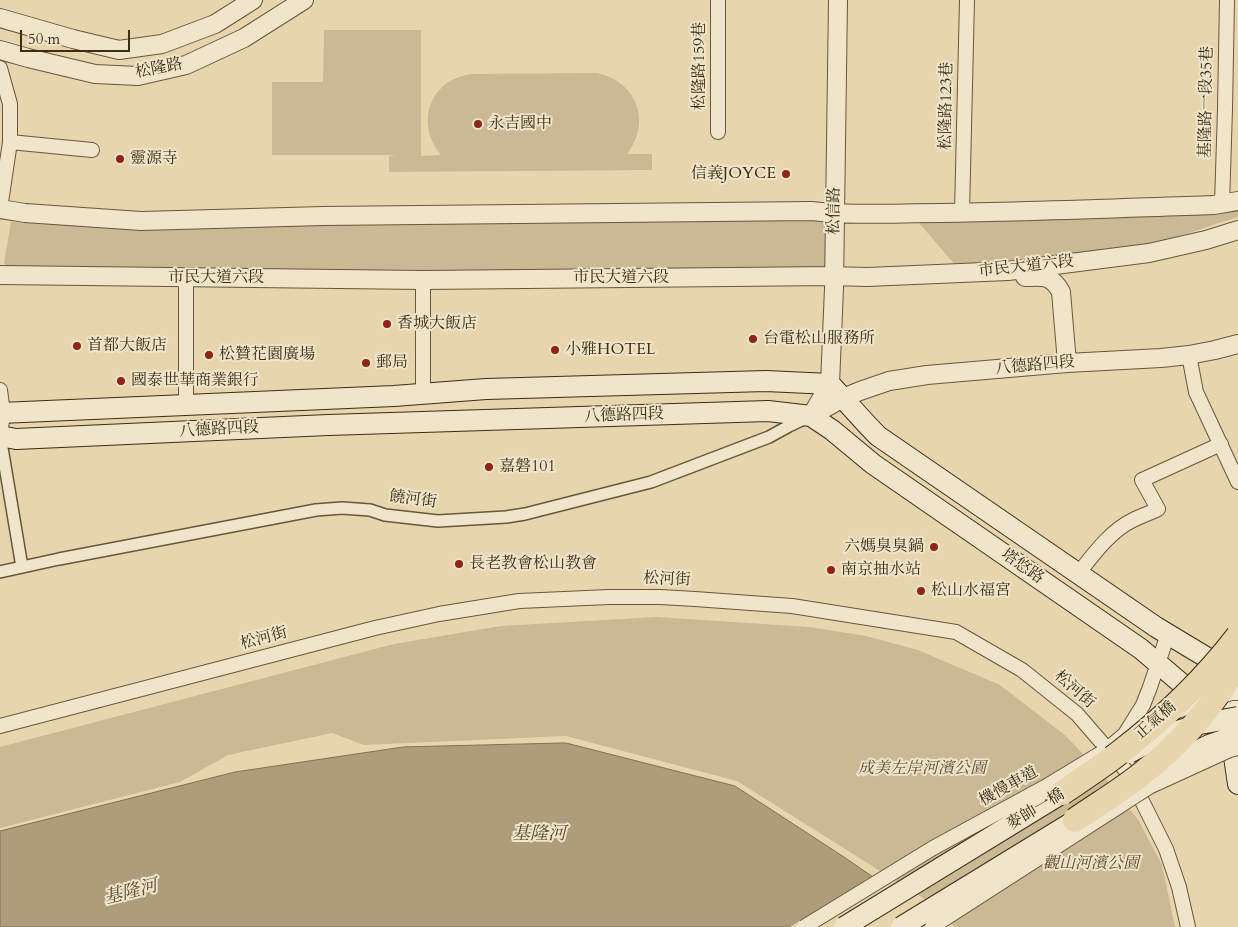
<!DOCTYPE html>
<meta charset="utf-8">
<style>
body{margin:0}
#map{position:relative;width:1238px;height:927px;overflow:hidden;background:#e8d5ae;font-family:Cardo,serif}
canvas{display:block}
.scale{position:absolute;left:20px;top:30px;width:110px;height:22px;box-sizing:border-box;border:2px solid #3c2d16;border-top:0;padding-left:6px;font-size:15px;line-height:18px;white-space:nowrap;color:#3c2d16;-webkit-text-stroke:4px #f0e4ca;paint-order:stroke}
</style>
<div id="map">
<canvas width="1238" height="927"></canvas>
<div class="scale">50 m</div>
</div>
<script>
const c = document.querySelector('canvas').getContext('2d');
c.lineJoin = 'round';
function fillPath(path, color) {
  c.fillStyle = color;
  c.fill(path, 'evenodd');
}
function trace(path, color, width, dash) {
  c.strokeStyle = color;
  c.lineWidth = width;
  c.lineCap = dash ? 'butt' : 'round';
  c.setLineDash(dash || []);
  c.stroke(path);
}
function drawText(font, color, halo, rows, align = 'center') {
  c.font = font + ' Cardo,"Noto Serif TC",serif';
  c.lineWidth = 4;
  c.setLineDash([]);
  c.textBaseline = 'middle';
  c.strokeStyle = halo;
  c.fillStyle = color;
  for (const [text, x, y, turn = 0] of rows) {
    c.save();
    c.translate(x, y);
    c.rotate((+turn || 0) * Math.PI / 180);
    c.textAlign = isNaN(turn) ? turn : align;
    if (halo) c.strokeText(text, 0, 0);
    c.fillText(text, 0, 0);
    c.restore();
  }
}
const green = new Path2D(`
 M324 30H421V156L441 155C415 124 429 80 471 74L597 73C637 82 652 122 627 154H652V170L389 172V156L396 155H272V82H323Z
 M1237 206 1238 217C1210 225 1183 236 1155 243 1089 259 1022 263 955 265L915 218Z
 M321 219 828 221 826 274 582 273 8 267 4 263 11 222 102 226Z
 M657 617 809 627 866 636 918 650 1000 685 1066 736 1107 780 1139 821 1162 865 1175 927H955L923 898 737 781 566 736 364 745 332 733 228 755 180 782 0 828V747L394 644 501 626Z`);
const water = new Path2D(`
 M566 743 735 786 844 857 930 916 940 927H0V831L235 772 403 747Z`);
const pier = new Path2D(`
 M874 875 931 914 943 927H790Z`);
const pedestrian = new Path2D(`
 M0 436 22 567
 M0 572 59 559 316 510 342 508 370 510 385 515 438 521 506 517 525 514 651 482 769 437 789 426 806 418`);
const minor = new Path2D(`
 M718 0V132
 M0 68 10 104V142L0 209
 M10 142 92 150
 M1222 204 1225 109 1227 0
 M962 213 967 0
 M186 277V405
 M1189 355 1196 392 1238 482
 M0 390 3 413 0 436
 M423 393V280
 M1078 574C1093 555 1110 531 1133 520 1141 516 1150 513 1158 509L1142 480 1221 444
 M0 726 375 628 439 614 519 601 609 597H660L695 599 792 606 956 632 1022 670 1077 714 1128 773 1166 849 1179 887 1188 927
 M1112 745 1125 734 1143 705 1150 687 1168 634`);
const tertiary = new Path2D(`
 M0 18 73 39 119 50 162 44 215 24 253 0
 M0 50 28 58 95 74 138 76 186 65 244 38 304 0
 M0 209 25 213 141 221 323 216 811 211C853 216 897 213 940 213 1031 212 1123 208 1214 205L1238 201
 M0 275 423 280 833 276 867 277 1008 271 1149 253 1206 240 1238 230
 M1025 277C1043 277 1051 274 1061 292L1067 363
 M811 416 843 398 860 391 889 381 927 375 1067 363 1161 358 1189 355 1215 350 1238 344
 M811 416 830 384 834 288 838 0`);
const secondary = new Path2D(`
 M0 413 394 396 486 389 766 381 830 384C846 401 862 420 878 436L1156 627 1229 671
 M0 436 16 439 328 425 768 411 811 416 832 430 873 464 1141 649 1202 701
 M1234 675 1229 723 1238 784`);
const minorBridge = new Path2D(`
 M1174 712 1231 693H1238
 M804 927 933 848 1045 787 1101 753
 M932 927 1149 787 1230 750 1238 748`);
const secondaryBridge = new Path2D(`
 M1129 753 1161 736 1200 724 1238 717
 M1152 773 1209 745 1238 735
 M844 927 1074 786
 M901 927 1089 812`);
const trunkBridge = new Path2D(`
 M1062 793C1081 780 1101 767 1119 753 1162 720 1205 679 1238 636
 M1075 820C1098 804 1122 790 1144 772 1183 742 1213 706 1238 663`);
const markers = [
 [478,124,5,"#8f2418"],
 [120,159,5,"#8f2418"],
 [786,174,5,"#8f2418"],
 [387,324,5,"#8f2418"],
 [753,339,5,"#8f2418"],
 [77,346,5,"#8f2418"],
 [555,350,5,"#8f2418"],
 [209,355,5,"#8f2418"],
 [366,363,5,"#8f2418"],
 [121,381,5,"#8f2418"],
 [489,467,5,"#8f2418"],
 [934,547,5,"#8f2418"],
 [459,564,5,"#8f2418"],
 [831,570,5,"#8f2418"],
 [921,591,5,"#8f2418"]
];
const streetNames = [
 ["松隆路159巷",700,66,-90],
 ["松隆路",159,69,-11],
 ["基隆路一段35巷",1207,102,-89],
 ["松隆路123巷",947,106,-89],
 ["松信路",835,211,-89],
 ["市民大道六段",1026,267,-6],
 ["市民大道六段",216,278],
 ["市民大道六段",621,278],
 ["八德路四段",1035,366,-5],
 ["八德路四段",624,416,-2],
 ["八德路四段",219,430,-3],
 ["饒河街",413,500,7],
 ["塔悠路",1022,567,35],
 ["松河街",667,580,2],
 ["松河街",264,639,-15],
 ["松河街",1074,690,41],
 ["正氣橋",1156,721,-41],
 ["機慢車道",1009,787,-29],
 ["麥帥一橋",1036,810,-31]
];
const poiNames = [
 ["永吉國中",488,124],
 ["靈源寺",130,159],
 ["信義JOYCE",776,174,"right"],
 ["香城大飯店",397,324],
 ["台電松山服務所",763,339],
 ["首都大飯店",87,346],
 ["小雅HOTEL",565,350],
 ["松贊花園廣場",219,355],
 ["郵局",376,363],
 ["國泰世華商業銀行",131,381],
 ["嘉磐101",499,467],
 ["六媽臭臭鍋",924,547,"right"],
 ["長老教會松山教會",469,564],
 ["南京抽水站",841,570],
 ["松山水福宮",931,591]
];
const parkNames = [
 ["成美左岸河濱公園",922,769],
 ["觀山河濱公園",1091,864]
];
const waterNames = [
 ["基隆河",539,835],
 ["基隆河",131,893,-14]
];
fillPath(green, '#cbb894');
fillPath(water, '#ae9c7a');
trace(water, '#807052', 1);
fillPath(pier, '#e8d5ae');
trace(pedestrian, '#67573c', 14);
trace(minor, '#67573c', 16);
trace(tertiary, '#67573c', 20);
trace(secondary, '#3c2d16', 22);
trace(pedestrian, '#f0e4ca', 11);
trace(minor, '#f0e4ca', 14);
trace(tertiary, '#f0e4ca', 18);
trace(secondary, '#f0e4ca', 20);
trace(minorBridge, '#67573c', 16, []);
trace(secondaryBridge, '#3c2d16', 22, []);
trace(trunkBridge, '#3c2d16', 26, []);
trace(minorBridge, '#f0e4ca', 14);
trace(secondaryBridge, '#f0e4ca', 20);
trace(trunkBridge, '#e8d5ae', 24);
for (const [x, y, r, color] of markers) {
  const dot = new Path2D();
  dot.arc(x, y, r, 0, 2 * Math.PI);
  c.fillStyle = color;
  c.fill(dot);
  trace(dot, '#f0e4ca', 2);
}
drawText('16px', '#3c2d16', '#f0e4ca', streetNames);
drawText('16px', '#3c2d16', '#f0e4ca', poiNames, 'left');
drawText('italic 16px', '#59492f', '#f0e4ca', parkNames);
drawText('italic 18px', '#58492f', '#f0e4ca', waterNames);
</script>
